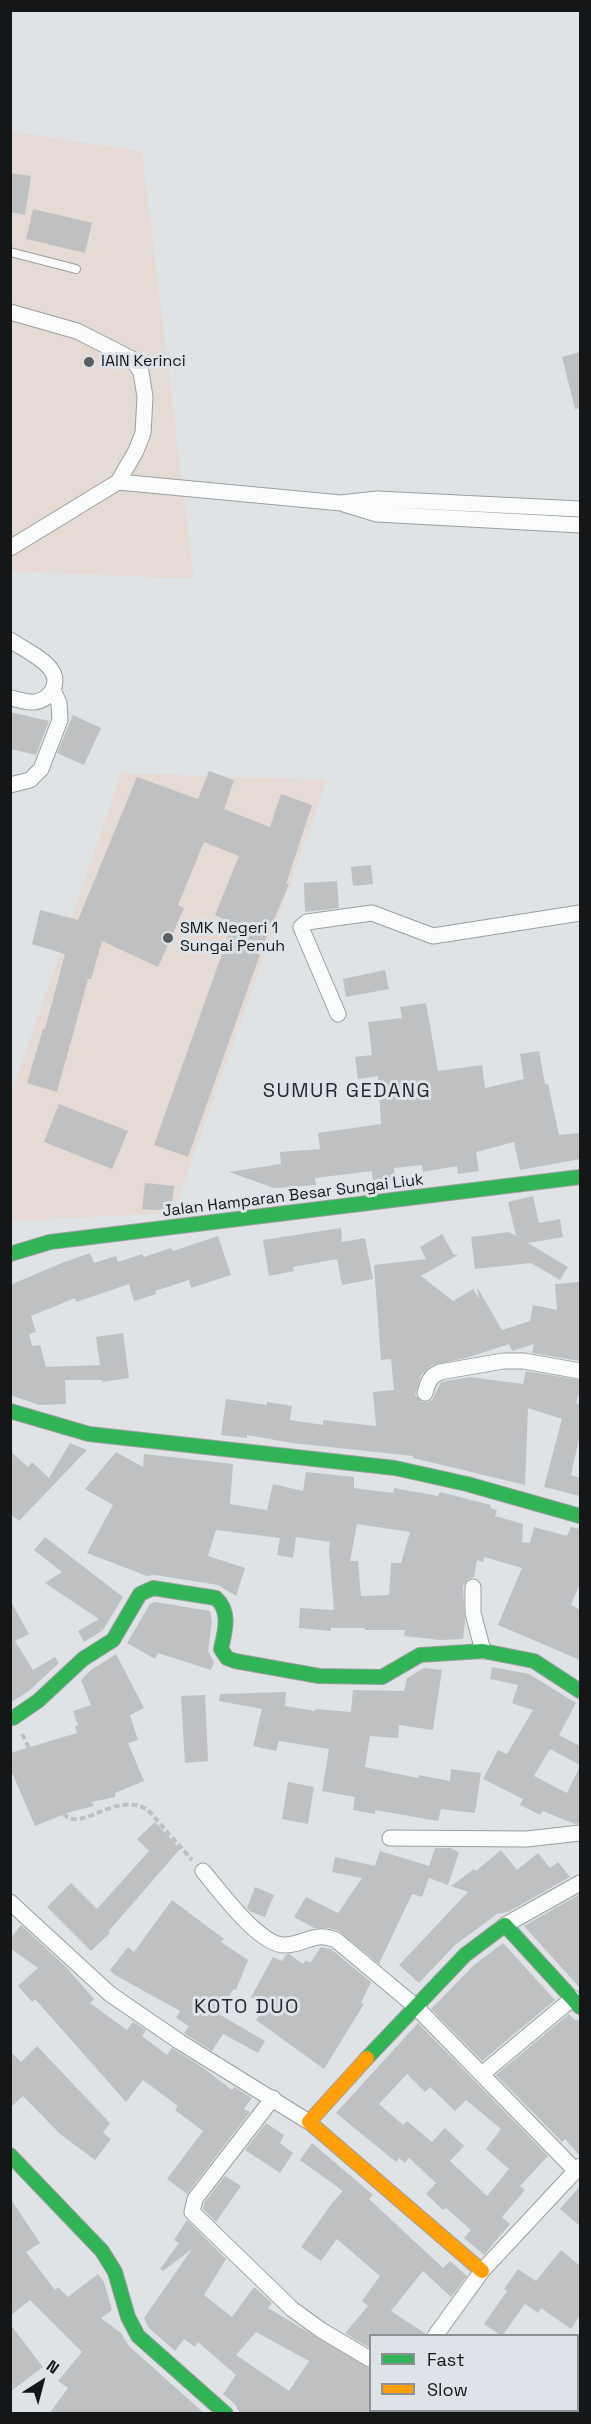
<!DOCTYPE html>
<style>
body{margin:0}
#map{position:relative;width:591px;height:2424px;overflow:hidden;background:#e0e3e5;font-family:"Space Grotesk",sans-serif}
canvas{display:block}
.frame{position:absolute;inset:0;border:12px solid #141618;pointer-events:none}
.legend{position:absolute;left:369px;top:2334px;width:210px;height:78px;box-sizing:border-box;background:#dde3e8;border:2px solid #8d9195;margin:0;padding:8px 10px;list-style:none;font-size:18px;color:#141618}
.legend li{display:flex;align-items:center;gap:12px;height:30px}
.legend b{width:30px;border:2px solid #8d9195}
.north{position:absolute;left:12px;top:2352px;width:60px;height:60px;-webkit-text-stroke:4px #dde3e8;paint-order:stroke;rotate:36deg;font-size:16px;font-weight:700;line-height:24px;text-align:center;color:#141618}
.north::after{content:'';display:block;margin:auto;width:21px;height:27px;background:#141618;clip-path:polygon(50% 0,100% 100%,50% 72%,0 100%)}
</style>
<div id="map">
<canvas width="591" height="2424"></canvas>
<div class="frame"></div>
<ul class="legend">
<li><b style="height:8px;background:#30b455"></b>Fast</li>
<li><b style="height:8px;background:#ff9f0a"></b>Slow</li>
</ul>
<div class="north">N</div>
</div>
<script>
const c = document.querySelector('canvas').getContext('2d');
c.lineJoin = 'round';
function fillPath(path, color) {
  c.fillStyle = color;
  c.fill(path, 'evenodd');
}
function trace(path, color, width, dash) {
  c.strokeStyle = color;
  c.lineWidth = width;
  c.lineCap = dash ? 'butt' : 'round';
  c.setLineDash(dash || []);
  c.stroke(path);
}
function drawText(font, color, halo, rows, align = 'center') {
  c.font = font + ' "Space Grotesk",sans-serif';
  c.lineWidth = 6;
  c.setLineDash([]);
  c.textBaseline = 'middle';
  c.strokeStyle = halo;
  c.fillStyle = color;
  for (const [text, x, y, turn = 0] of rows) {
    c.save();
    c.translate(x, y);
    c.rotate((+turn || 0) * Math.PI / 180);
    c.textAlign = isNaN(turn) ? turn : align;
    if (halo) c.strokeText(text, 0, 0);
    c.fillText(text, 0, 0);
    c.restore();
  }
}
const education = new Path2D(`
 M11 131 142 152 194 579 11 571Z
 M121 773 327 780 173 1213 11 1221V1095Z`);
const building = new Path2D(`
 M10 173 31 176 25 215 10 212Z
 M33 209 92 223 85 253 26 239Z
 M580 352V408L575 409 562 357Z
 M10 712 49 721 36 755 10 749Z
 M73 715 101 728 84 765 57 753Z
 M209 771 234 780 224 809 270 827 281 794 312 805 286 884H289L264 943 188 1157 154 1145 233 923 215 915 239 856 204 842 178 905 184 908 158 967 102 941 91 979H88L57 1092 27 1083 43 1029H45L65 954 32 944 40 910 78 920 137 777 198 799Z
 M371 865 373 884 353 886 351 867Z
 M337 881 339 908 305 912 304 883Z
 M385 970 389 989 346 997 343 979Z
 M426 1003 438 1071 482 1065 485 1088 524 1079 520 1054 539 1051 545 1084H548L559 1135 580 1133V1159L520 1170 514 1142 476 1152 479 1171 458 1174 457 1166 423 1172 422 1165 394 1168 395 1180 373 1183 372 1171 315 1178 316 1185 274 1188 229 1172 281 1164 280 1152 320 1149 318 1133 381 1124 378 1076 358 1079 355 1057 372 1055 368 1022 402 1018 400 1007Z
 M59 1104 128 1131 112 1169 44 1142Z
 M145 1183 174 1186 171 1211 142 1209Z
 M533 1196 539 1223 560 1219 563 1237 528 1243 568 1267 560 1280 531 1263 475 1269 471 1237 509 1232 516 1236 508 1202Z
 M341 1228 342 1242 365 1238 373 1279 342 1285 337 1259 293 1267 294 1271 269 1276 263 1240Z
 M442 1234 454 1255H458L421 1276 453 1301 473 1289 479 1299 477 1287 502 1330 530 1321 533 1305 557 1310 555 1284 579 1282 580 1361 532 1353 534 1344 512 1351 509 1344 466 1358 432 1365 421 1375 415 1395 422 1402H428L432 1400 441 1382 470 1377 523 1384 526 1371 580 1380V1389L576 1403 580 1404V1434L571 1475 580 1478V1496L544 1487 562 1419 528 1408 525 1485 413 1458V1456L292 1443 247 1435V1438L221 1435 226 1399 267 1405V1402L292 1406 290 1420 323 1425V1420L376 1426 373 1392 394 1390 391 1359 381 1360 374 1265 426 1259 420 1247Z
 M218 1236 231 1275 191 1288 189 1280 155 1291 156 1294 134 1301 129 1284 76 1302 75 1298 31 1316 36 1332 29 1334 32 1346 40 1345 46 1367 100 1365 96 1337 123 1333 129 1378 102 1382V1380H65L66 1404 39 1405 10 1395V1285L62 1263 90 1253 94 1263 116 1256 118 1262 142 1254 144 1257 171 1248 173 1251Z
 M70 1443 87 1450 19 1521 10 1514V1451L28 1467 32 1462 49 1478Z
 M116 1452 143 1467 144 1454 233 1464 230 1504 267 1510 273 1484 303 1491 306 1472 354 1477V1488L393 1493 394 1488 438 1496 440 1492 491 1505 490 1508 497 1510 495 1516 523 1524 522 1542 530 1543 534 1527 567 1536 571 1527 580 1529V1583L571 1605 580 1610V1660L498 1625 522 1568 484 1557 483 1562 477 1560 474 1577 468 1579 463 1586 465 1622 463 1639 440 1640 404 1636 405 1630H365V1628H331V1631L299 1628 300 1608 334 1610 329 1550 330 1542 296 1537 293 1558 277 1555 280 1538 216 1530 208 1556 245 1568 236 1596 218 1585 155 1575 147 1576 87 1553 113 1505 85 1489ZM357 1524 410 1532 401 1563H391L389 1595 361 1596 358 1561H350Z
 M45 1537 123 1597 103 1630 100 1628 102 1631 84 1642 78 1631 99 1619 45 1583 62 1572 34 1550Z
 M10 1600 29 1634 15 1641 33 1670 55 1657 59 1663 30 1690 12 1702Z
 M155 1602 210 1611 212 1621 208 1651 214 1662 211 1670 158 1653 155 1659 127 1643 150 1604Z
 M116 1654 144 1708 130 1715 138 1740 128 1743 144 1781 115 1793V1797L92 1802 94 1806 70 1812 35 1826 10 1768V1753L77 1733 75 1726 78 1725 73 1711 91 1705 81 1680 91 1670Z
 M492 1667 529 1674 576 1703 559 1735 580 1746V1765L550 1749 534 1776 567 1793 580 1766V1823L575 1824 543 1811 540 1815 520 1805 523 1799 483 1779 498 1750 507 1754 533 1710 512 1703 518 1685 490 1679Z
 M424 1668 442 1670 433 1730 399 1725 398 1738 370 1736 365 1767 418 1778 419 1775 450 1781 451 1769 481 1773 475 1813 441 1809 438 1821 375 1810V1814L353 1810 355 1797 322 1791 329 1749 279 1741 276 1751 253 1746 262 1709 219 1701 220 1694 286 1692 285 1706 315 1711V1709L351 1712 353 1690 404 1691 407 1678Z
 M205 1695 208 1761 185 1763 181 1696Z
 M288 1782 314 1787 308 1824 282 1819Z
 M155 1822 180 1849 108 1932 110 1933 91 1951 47 1907 71 1883 97 1909 149 1851 137 1839Z
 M435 1848H450L459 1852 448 1885 429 1878 422 1897 412 1894 379 1964 339 1931 329 1928H314L294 1917 306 1897 338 1913 362 1878 332 1872 335 1857 375 1866 380 1851 429 1866Z
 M501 1850 517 1870 538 1853 550 1868 558 1862 570 1877 508 1912 497 1914 455 1945 419 1983 399 1965 468 1892 451 1886 474 1869 476 1871Z
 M255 1887 274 1895 265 1917 251 1912 247 1908Z
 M580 1894V1988L524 1926Z
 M172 1900 224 1939 221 1942 248 1960 236 1990 234 1989 217 2013 265 2041 258 2053 223 2034 212 2051 184 2033 189 2026 176 2018 180 2011 115 1975 110 1970 128 1947 134 1952Z
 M21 1925 66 1967 94 1999 90 2003 127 2030 133 2022 146 2030 142 2036 167 2055 172 2048 202 2067 232 2090 234 2087 252 2098 244 2109 250 2112 187 2194 167 2179 203 2131 175 2110 178 2106 143 2080 126 2102 35 1999 32 2002 18 1986 38 1968 10 1948V1939Z
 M503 1943 555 2000 482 2061 431 2009 474 1965Z
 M321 1947 331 1949 371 1982 361 2003 364 2004 324 2069 256 2020 267 2004 251 1997 273 1957 282 1961 286 1955 289 1954 303 1964 306 1960 310 1963Z
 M569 2014 575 2020H580V2156L565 2139 562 2142 496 2075Z
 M418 2023 548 2156 520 2186 525 2190 502 2217 510 2224 484 2255 464 2238 471 2230 446 2208 443 2210 426 2194 436 2183 409 2158 405 2163 399 2158 396 2162 336 2113ZM407 2074 425 2092 430 2087 455 2111 466 2100 501 2129 486 2149 509 2169 487 2196 450 2161 464 2146 445 2128 432 2142 407 2121 403 2125 379 2104Z
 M37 2046 110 2123 103 2133 111 2139 95 2160 60 2134 23 2096 10 2108V2051L21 2062Z
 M266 2123 284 2135 280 2143 293 2153 280 2173 245 2150Z
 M312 2143 373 2195 369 2199 443 2268 450 2261 467 2276 451 2297 423 2271 391 2311 426 2334 425 2336H370V2348L345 2333 368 2306 362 2301 380 2276 337 2239 321 2261 301 2247 332 2203 343 2191 300 2160Z
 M225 2176 241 2186 216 2222 203 2209 204 2203Z
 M580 2186V2226L560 2209Z
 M10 2198 40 2243 26 2252 55 2290 58 2287 68 2297 98 2274 104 2282 112 2310 101 2318 121 2333 129 2346 205 2414H49L68 2388 58 2381 82 2352 30 2300 10 2316Z
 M187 2220 226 2259 204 2295 232 2317 254 2287 272 2303 268 2308 370 2369V2414H240L235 2404 223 2394 236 2375 198 2342 195 2347 184 2339 175 2351 149 2328 144 2318 192 2249 163 2271 160 2269 179 2243 174 2240ZM256 2332 309 2361 289 2391 236 2355Z
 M561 2250 580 2266V2315L571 2329 541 2308 538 2313 525 2304 502 2336 484 2324 507 2291 504 2289 518 2269 536 2281Z
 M10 2324 43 2367 10 2392Z`);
const path = new Path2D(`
 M22 1734C37 1761 43 1792 65 1815 82 1832 117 1790 148 1810L192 1860`);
const lane = new Path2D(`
 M10 252 76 269`);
const street = new Path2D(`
 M10 312 77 331 132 359 141 372 145 397 143 433 136 451 118 482 10 548
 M118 482 341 503 377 499 580 509
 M344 504 377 514 580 525
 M10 640C23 649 44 658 52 671 61 685 48 701 34 702 27 703 18 699 10 698
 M10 785 30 780 41 769 60 720 59 703 53 690
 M338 1014 303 932 301 927 307 922 372 913 433 936 580 913
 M425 1393C428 1382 430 1376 440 1372L503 1361H524L580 1371
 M473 1587V1613L483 1651
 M390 1838 527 1839 580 1833
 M203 1871C219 1890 260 1947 286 1945 306 1944 314 1931 336 1940L415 2006 575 2170
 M10 1902 110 1994 180 2042 309 2122
 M505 1925 580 1883
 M482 2074 573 1998
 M273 2098 195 2199 192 2212 292 2309 321 2330 370 2359
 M435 2336 482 2271 580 2166
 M387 2414 388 2410`);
const fast = new Path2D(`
 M10 1254 50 1242 580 1177
 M10 1411 89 1434 395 1468 467 1484 580 1516
 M13 1718 38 1701 83 1659 113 1640 140 1594 153 1588 216 1598C231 1612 225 1631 221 1649L227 1658 235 1661 319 1676 382 1677 420 1655 483 1651 534 1661 580 1691
 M367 2058 465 1955 505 1925 580 2007
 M10 2155 102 2251 115 2272 128 2317 138 2336 226 2414`);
const slow = new Path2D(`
 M367 2058 309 2122 482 2271`);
const markers = [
 [89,362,6,"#5b5e60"],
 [168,938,6,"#5b5e60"]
];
const poiNames = [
 ["IAIN Kerinci",101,362],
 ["SMK Negeri 1",180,929],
 ["Sungai Penuh",180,947]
];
const streetNames = [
 ["Jalan Hamparan Besar Sungai Liuk",293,1196,-7]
];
const quarterNames = [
 ["SUMUR GEDANG",347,1092],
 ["KOTO DUO",247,2008]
];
fillPath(education, '#e5dad4');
fillPath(building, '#bec0c2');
trace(lane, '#9c9ea0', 10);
trace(street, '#9c9ea0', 17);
trace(fast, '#9c9ea0', 16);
trace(slow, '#9c9ea0', 16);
trace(path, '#bfc0c1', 4, [6, 3]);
trace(lane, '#fafbfb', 8);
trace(street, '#fafbfb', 15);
trace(fast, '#30b455', 14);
trace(slow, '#ff9f0a', 14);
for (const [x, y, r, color] of markers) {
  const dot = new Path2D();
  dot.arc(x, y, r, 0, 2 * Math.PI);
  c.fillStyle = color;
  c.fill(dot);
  trace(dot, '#dde3e8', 2);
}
drawText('16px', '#141618', '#dde3e8', poiNames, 'left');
drawText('16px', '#141618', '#dde3e8', streetNames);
c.letterSpacing = '1.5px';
drawText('20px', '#262a2e', '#dde3e8', quarterNames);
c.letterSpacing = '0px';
</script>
